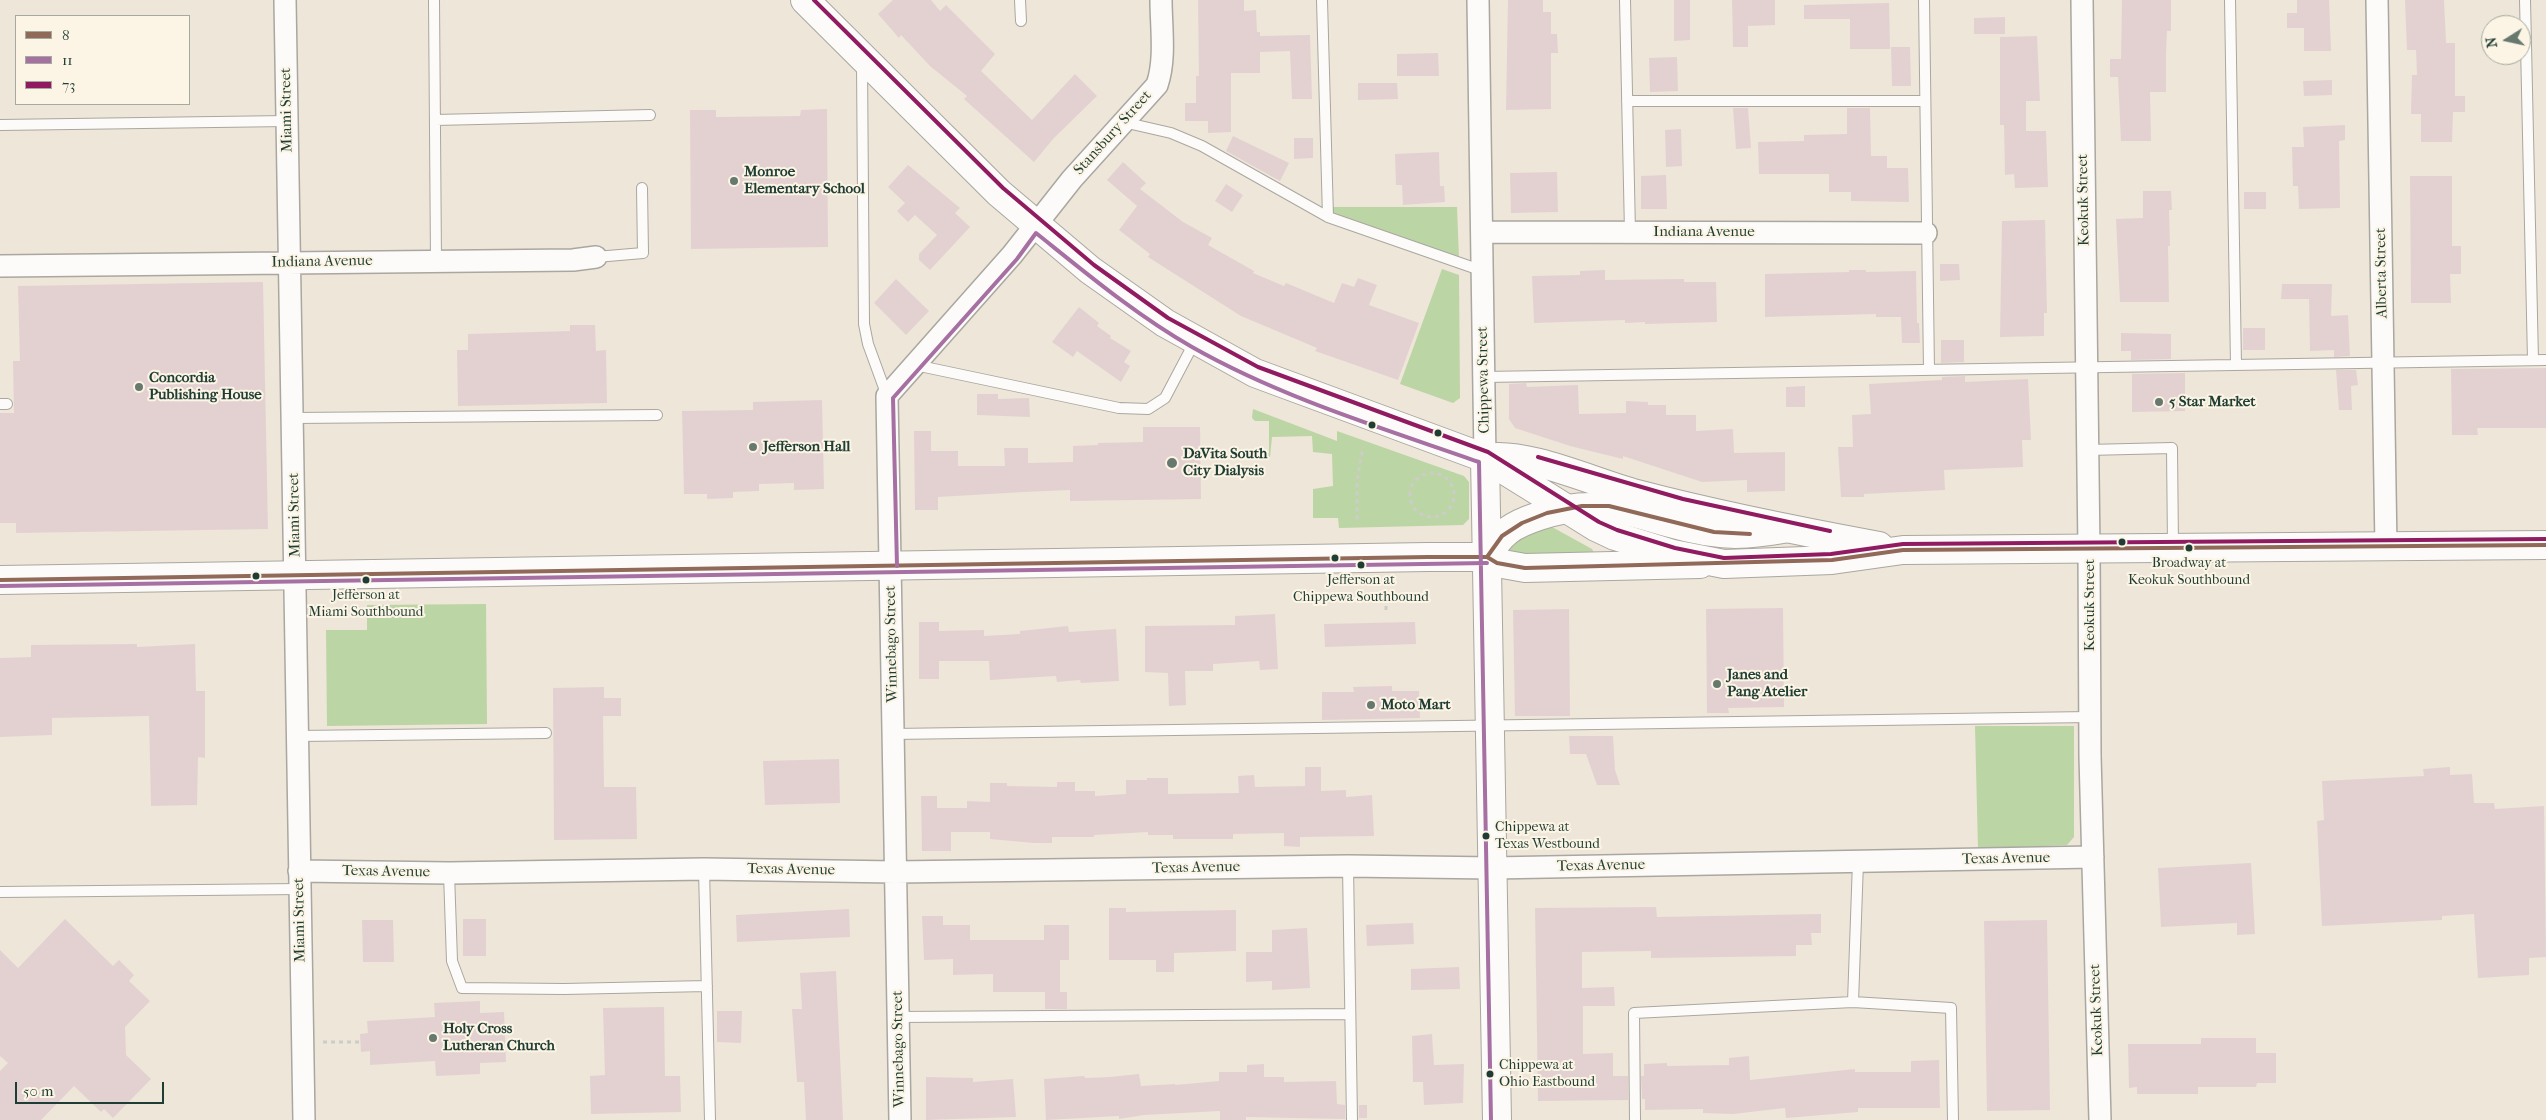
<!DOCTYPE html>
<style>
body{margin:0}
#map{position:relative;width:2546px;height:1120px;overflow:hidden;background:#eee6d9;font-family:"IM FELL French Canon",serif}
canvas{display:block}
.legend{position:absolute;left:15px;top:15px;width:175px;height:90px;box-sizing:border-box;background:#fcf5e5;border:1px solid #a4ab9e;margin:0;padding:6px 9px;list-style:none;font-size:15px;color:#1f3d34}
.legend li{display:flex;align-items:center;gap:10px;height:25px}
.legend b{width:25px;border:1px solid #a4ab9e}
.north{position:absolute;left:2481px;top:15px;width:50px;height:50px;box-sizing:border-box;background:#fcf5e5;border:1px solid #a4ab9e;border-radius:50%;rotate:260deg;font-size:14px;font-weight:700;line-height:20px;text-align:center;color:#1f3d34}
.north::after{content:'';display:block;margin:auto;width:18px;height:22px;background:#67786e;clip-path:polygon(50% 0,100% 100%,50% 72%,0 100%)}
.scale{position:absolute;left:15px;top:1082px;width:149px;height:22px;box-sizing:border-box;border:2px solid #1f3d34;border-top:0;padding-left:6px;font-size:15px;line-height:18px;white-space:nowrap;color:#1f3d34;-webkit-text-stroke:4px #fcf5e5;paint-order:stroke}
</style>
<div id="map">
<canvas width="2546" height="1120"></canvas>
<ul class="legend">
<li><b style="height:6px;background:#916958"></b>8</li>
<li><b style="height:6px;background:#a670a3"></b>11</li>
<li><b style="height:6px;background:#901b61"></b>73</li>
</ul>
<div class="north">N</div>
<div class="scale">50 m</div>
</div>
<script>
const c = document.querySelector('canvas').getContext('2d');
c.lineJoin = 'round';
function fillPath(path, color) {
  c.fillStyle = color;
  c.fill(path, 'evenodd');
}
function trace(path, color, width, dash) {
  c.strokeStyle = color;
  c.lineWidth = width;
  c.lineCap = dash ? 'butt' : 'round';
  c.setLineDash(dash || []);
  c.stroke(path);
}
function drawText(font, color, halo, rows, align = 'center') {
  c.font = font + ' "IM FELL French Canon",serif';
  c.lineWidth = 4;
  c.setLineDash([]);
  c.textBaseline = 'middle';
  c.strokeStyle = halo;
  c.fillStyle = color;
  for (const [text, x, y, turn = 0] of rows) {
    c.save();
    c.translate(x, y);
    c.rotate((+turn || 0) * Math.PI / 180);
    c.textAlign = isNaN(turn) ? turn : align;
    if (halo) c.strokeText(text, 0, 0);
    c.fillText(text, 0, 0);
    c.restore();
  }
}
const green = new Path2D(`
 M1333 207H1457L1459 258 1333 214Z
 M1442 269 1459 275 1460 398 1453 403 1400 384Z
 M1253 409 1337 441V431L1464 476 1469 482V519L1463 525 1339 528 1338 518H1313V489L1333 486 1332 454 1313 452 1312 436 1272 437 1270 457 1251 458 1253 453H1269V421H1255L1252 418Z
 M1538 527H1552L1592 549 1594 553 1591 555 1508 556 1506 544Z
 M486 604 487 724 327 726 326 630H367V605Z
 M1975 726H2074V837L2067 845 1978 849Z`);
const building = new Path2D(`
 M893 0H931L940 11 946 5 995 54 981 71 1032 120 1075 74 1097 96 1053 139 1034 162 964 99 967 96 930 66 901 35 899 38 878 14Z
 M1198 0H1244V11L1256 10 1257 32H1260V36L1310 35 1312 99H1292L1290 51 1260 52V73H1231V132L1208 133V121H1185V103H1196V76H1199Z
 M1508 0H1543V12H1551V34H1557L1558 53H1551V109L1506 110Z
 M1674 0H1690V40L1674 41Z
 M1732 0H1775V25L1748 26V47H1733Z
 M2122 0H2171V31H2167L2166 52V92H2150L2151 141H2121L2118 77H2110V59H2121Z
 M2297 0H2329L2331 51H2304V28H2287V13H2297Z
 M2405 0H2444L2446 43H2455V96H2465V112H2453L2452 142H2421V114H2411L2412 75H2417L2416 50H2407Z
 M1889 3 1890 49H1850V19H1804V5Z
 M2005 17V34H1974V18Z
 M2037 36 2040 101H2026V131H2046L2048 187 2015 188 2014 174 2005 175 2004 125H2000V37Z
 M1891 47H1910L1911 86H1892Z
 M1438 53 1439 76H1397V54Z
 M1677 57 1678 91 1650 92 1649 58Z
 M2332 80V95L2304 96 2303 81Z
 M1358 83H1397L1398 99 1358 100Z
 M1733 108H1748L1751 148 1736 149Z
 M1847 108H1870L1871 156H1887V168H1908L1909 202 1851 201V192H1829V174H1759L1758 142 1804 141V135L1847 134Z
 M827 109 828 247 691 249 690 110H716V117L800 116 801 110Z
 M2345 125V140L2339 141 2340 208 2299 209 2298 186H2293L2292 147H2304L2303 127Z
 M1681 129 1682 166 1666 167 1665 130Z
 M1233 136 1289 163 1280 181 1226 151Z
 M1294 138H1313V158L1294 159Z
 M1439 152 1440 186H1444L1445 202 1403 205 1402 185H1396L1395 154Z
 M1123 162 1146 183 1140 189 1183 222 1212 238 1208 245 1254 271 1253 273 1284 286 1286 283 1334 303 1342 283 1354 287 1358 278 1377 285 1369 305 1419 323 1398 380 1315 351 1317 348 1241 316 1148 257 1150 254 1119 230 1137 206 1107 180Z
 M908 165 960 208 955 213 970 227 930 270 919 260V254L937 235 915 215 908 222 897 211 905 203 888 187Z
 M1557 172 1558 212 1511 213 1510 173Z
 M1666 175 1667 209H1641V176Z
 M2410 176H2452V246H2461V274H2450L2451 303H2411Z
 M1226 184 1243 195 1232 212 1215 201Z
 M2143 191H2171L2172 210H2169L2170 246H2168L2169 302H2120L2116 219 2143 218Z
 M2244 192H2266V209H2244Z
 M2045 220 2047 313H2044V336L2000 337 2002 221Z
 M1940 264H1959L1960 280 1940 281Z
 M1605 270V280L1684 279V282H1716L1717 322 1645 324V322L1625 323V320L1534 323 1532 276 1580 275V271Z
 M1849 270H1866V272L1916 271 1917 323H1919L1920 343H1902L1901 317H1876V314L1765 317V274L1849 272Z
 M896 279 929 311 906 335 874 303Z
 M263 282 268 529 16 533V523H0V413H14L13 361H20L18 286Z
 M2282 284H2332L2331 316 2348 315 2350 356 2334 357V350L2310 351 2309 299H2281Z
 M1079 307 1099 323 1097 326 1111 336 1110 338 1131 351 1124 362 1130 366 1121 382 1077 351 1073 357 1052 342Z
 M570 325H595L596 351 606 350 607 403 458 406 457 350H468V334L570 331Z
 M2243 328H2265V350H2243Z
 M2121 333 2171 334V359L2131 360V351H2121Z
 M1941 340H1964V362L1941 363Z
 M2546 368V428H2477L2478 435H2452L2451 369Z
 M2336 370H2356L2358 385 2351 386 2352 410H2339Z
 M2185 373V411L2132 412V374Z
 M1965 376V382L2028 379 2031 440H2022L2023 467 1944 470 1945 490 1864 494V497H1841L1838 447H1853L1852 415 1871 414 1869 384 1942 380V377Z
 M1526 383 1527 387 1578 385 1579 414 1626 413V401L1648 402V405H1666V415H1696V431L1733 429 1734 453 1785 452V491L1747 492V480L1702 482 1623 456V459L1570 446 1515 428 1509 419V384Z
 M1805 386V407H1786V387Z
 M977 394H998V399L1029 398 1030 417 977 415Z
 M822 400 824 489 794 490V483L759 484V491L733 492V498L707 499V494H684L682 411 753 410V402Z
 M1143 427H1200L1201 499 1070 501V490L1024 492 938 497V510H915L914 431H931V451H958V466H1005L1004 448H1028V463L1073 462V446L1098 445V443L1143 442Z
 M1783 608 1784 707 1728 708 1729 713H1707L1706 609Z
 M1569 609 1570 716H1515L1513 610Z
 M1275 614 1278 669 1260 670 1259 661 1213 664V671H1185L1186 705 1169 706 1168 673 1145 672V626L1235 625V616Z
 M919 622H939V631L984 630V636L1020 634V631L1068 626 1069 632 1116 629 1119 681 1081 683 1080 680 1057 682 1056 676 990 680 989 661H939V679H919Z
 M1415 622 1416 644 1325 647 1324 624Z
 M137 644V647L195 644 196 691H205V758L198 757 197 805 151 806 149 716 52 718V735L0 737V658L31 657V645Z
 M1392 686V691H1419L1420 718 1322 720V692H1354L1353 687Z
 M604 687V698H621V716H603L604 787H636L637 839 554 840 553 688Z
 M1569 736H1613L1615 770 1620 785H1597L1586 754H1570Z
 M839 759 840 803 765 805 763 761Z
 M1305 767H1321V791L1346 790V797L1372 795 1374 836 1300 837V847L1284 846V833L1233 834V839H1173V835H1148V832L1094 835V837H1052V843H1034L990 839V832H951V851H922L921 796H937V808H967V801L990 802V783H1007V786L1057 787V782H1075V791H1095V796L1126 794V780H1147V778H1168V794L1239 793 1238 776 1254 775 1255 787 1305 786Z
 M2450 767V775L2472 774 2474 803H2494L2495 809 2544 806 2546 957 2529 958V975L2478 978 2474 914 2442 916V920L2322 926 2317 821 2324 820 2322 781 2424 776 2423 769Z
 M2251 863 2255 934 2237 935V923L2161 927 2158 868Z
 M1656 907 1657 917 1821 914V933H1811L1812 945H1796V956L1651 958V951L1582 952V988L1614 987 1615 1006H1583V1054L1613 1053V1076H1628V1100L1538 1101 1535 908Z
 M1109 908H1126V912L1236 910V951L1174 953V972H1156V960H1109Z
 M849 909 850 937 737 942 736 915Z
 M922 916H943V925H970V940H1044V925H1069V960H1060V992H1067V1009H1045V992H993V974L953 975V959L924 960Z
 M65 919 113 966 119 960 134 975 129 981 150 1001 125 1027 126 1055 151 1079 113 1118 104 1109 101 1112 74 1086 41 1120H0V1071L8 1063 0 1056V950L18 968Z
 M463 919H486V956H463Z
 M362 920H393L394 962H363Z
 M2047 920 2050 1110 1987 1111 1984 921Z
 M1413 923 1414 944 1367 946 1366 925Z
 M1307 928 1310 988 1272 990V981L1246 982V952H1272V930Z
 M1459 967 1460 989 1411 990V969Z
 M836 971 843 1120H806L804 1082H797L792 1009H802L800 973Z
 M480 1001V1013L504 1012 506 1062 480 1063V1074L436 1076 435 1061 370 1065V1051L361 1052 360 1034 368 1033 367 1021 435 1017 434 1003Z
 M664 1007 665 1076H680L681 1112 591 1114 590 1076 605 1075 603 1008Z
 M717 1011H742L741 1043 717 1042Z
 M1432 1034 1434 1065 1464 1064 1463 1103 1424 1105 1423 1082H1413L1412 1036Z
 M2201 1038H2256V1053H2276V1083H2257L2256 1087H2198V1094H2137V1087L2129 1088 2128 1044H2201Z
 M1749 1056 1750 1080 1855 1069V1072H1911V1061L1939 1060 1940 1108H1858V1112L1786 1118 1785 1108 1733 1114 1703 1113V1109L1645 1110V1099H1642L1641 1076H1644V1064L1667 1063V1066L1729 1065V1058Z
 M1264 1064V1077H1284V1082L1336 1081 1337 1104 1345 1105V1119L1246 1117V1120H1220V1111L1144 1115 1119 1119V1116L1046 1120 1044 1079 1084 1076 1085 1078 1110 1077 1139 1074 1141 1086 1175 1084V1085L1219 1081V1072H1247V1065Z
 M926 1077 973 1078V1082L1013 1079 1016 1117 926 1120Z
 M1359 1105H1367V1118H1359Z`);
const path = new Path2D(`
 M1410 495a22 22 0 1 1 44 0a22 22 0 1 1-44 0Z
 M1357 519V481L1363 447
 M1386 598V613
 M323 1042H361`);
const lane = new Path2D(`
 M434 0 436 261
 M1020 0 1021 21
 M1322 0 1328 217
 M1625 0 1630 232
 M1924 0 1929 370
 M2230 0 2236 365
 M2525 0 2533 360
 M862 64 864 324 868 344 887 396
 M1627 101H1925
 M435 120 650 115
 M1123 122 1171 133 1202 146 1328 217 1483 271
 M0 125 287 121
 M596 257 643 253 642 188
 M915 365 1119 408 1148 409 1165 398 1195 341
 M1484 377 2546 360
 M0 404H7
 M293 418 657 415
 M2087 450 2172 448 2173 546
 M893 734 2090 717
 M298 736 546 733
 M1348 866 1352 1120
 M704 869 710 1120
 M449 873 452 961 462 988 564 989 707 986
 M0 892 300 889
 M1853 1002 1858 862
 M898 1017 1350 1014
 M1635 1120 1634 1013 1853 1002 1951 1008 1953 1120`);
const street = new Path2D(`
 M285 0 304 1120
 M1478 0 1485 458
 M2082 0 2089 550 2090 756 2100 1120
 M2377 0 2386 547
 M1482 232 1926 233
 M0 266 573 260 596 257
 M299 871 449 873 704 869 895 872 1348 866 1493 868 2093 857
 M900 1120 887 396 1012 255 1072 179 1157 85C1166 59 1161 27 1161 0`);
const secondary = new Path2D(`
 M1485 458 1497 1120
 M1487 557C1501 532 1512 525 1539 516 1611 492 1644 522 1711 532 1735 536 1759 533 1783 529
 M0 580 1428 557H1487L1497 563 1525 568 1700 564`);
const primary = new Path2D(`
 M805 0 999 193 1090 270 1165 323 1255 373 1485 458 1596 527 1615 536 1673 554 1724 564 1832 560 1903 550 2546 545
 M1486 458C1527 451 1595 483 1637 494 1717 515 1798 531 1879 546`);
const bus1 = new Path2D(`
 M1487 557 1502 536 1522 523 1547 513 1582 506H1609L1714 532 1750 534
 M0 580 1428 557H1487L1497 563 1525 568 1832 560 1903 550 2546 545`);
const bus2 = new Path2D(`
 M897 566 893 398 1017 259 1036 233C1086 273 1136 315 1192 347 1282 398 1382 428 1479 462L1491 1120
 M0 586 1487 563`);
const bus3 = new Path2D(`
 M814 0 1003 188 1094 265 1168 318 1258 367 1488 452 1599 522 1617 530 1675 548 1724 558 1831 554 1903 544 2546 539
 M1538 457 1683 499 1830 531`);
const markers = [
 [734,181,5,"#67786e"],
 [139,387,5,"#67786e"],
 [2159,402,5,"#67786e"],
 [1372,425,4.5,"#1f3d34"],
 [1438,433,4.5,"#1f3d34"],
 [753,447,5,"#67786e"],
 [1172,463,6,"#67786e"],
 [2122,542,4.5,"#1f3d34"],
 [2189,548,4.5,"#1f3d34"],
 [1335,558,4.5,"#1f3d34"],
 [1361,565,4.5,"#1f3d34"],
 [256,576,4.5,"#1f3d34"],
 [366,580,4.5,"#1f3d34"],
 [1717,684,5,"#67786e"],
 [1371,705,5,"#67786e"],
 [1486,836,4.5,"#1f3d34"],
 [433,1038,5,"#67786e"],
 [1490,1074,4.5,"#1f3d34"]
];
const busNames = [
 ["Broadway at",2189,564],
 ["Keokuk Southbound",2189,581],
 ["Jefferson at",1361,581],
 ["Chippewa Southbound",1361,598],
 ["Jefferson at",366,596],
 ["Miami Southbound",366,613],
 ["Chippewa at",1495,828,"left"],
 ["Texas Westbound",1495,845,"left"],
 ["Chippewa at",1499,1066,"left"],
 ["Ohio Eastbound",1499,1083,"left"]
];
const streetNames = [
 ["Miami Street",287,110,-91],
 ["Stansbury Street",1113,133,-48],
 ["Keokuk Street",2084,200,-91],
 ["Indiana Avenue",1704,232],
 ["Indiana Avenue",322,262,-1],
 ["Alberta Street",2382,273,-91],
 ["Chippewa Street",1484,380,-91],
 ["Miami Street",295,515,-91],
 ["Keokuk Street",2090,605,-90],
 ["Winnebago Street",892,644,-91],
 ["Texas Avenue",2006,859,-1],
 ["Texas Avenue",1601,866,-1],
 ["Texas Avenue",1196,868,-1],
 ["Texas Avenue",791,870,1],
 ["Texas Avenue",386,872,1],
 ["Miami Street",300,920,-91],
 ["Keokuk Street",2097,1010,-92],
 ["Winnebago Street",899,1049,-91]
];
const poiNames = [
 ["Monroe",744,172],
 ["Elementary School",744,189],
 ["Concordia",149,378],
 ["Publishing House",149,395],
 ["5 Star Market",2169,402],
 ["Jefferson Hall",763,447],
 ["DaVita South",1183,454],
 ["City Dialysis",1183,471],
 ["Janes and",1727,675],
 ["Pang Atelier",1727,692],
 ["Moto Mart",1381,705],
 ["Holy Cross",443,1029],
 ["Lutheran Church",443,1046]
];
fillPath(green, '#bcd5a4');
fillPath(building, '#e3d1d1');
trace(lane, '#a9a79f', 12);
trace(street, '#a9a79f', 24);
trace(secondary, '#a9a79f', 30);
trace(primary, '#a9a79f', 30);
trace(path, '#ccccc9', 3, [4, 4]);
trace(lane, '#fcfbf9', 10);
trace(street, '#fcfbf9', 21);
trace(secondary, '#fcfbf9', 28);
trace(primary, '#fcfbf9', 28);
trace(bus1, '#916958', 4);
trace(bus2, '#a670a3', 4);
trace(bus3, '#901b61', 4);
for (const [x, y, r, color] of markers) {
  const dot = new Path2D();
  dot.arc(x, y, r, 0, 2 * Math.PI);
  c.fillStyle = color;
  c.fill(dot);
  trace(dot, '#fcf5e5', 2);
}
drawText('14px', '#1f3d34', '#fcf5e5', busNames);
drawText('15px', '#1f3d34', '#fcf5e5', streetNames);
drawText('bold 15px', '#1f3d34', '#fcf5e5', poiNames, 'left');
</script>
